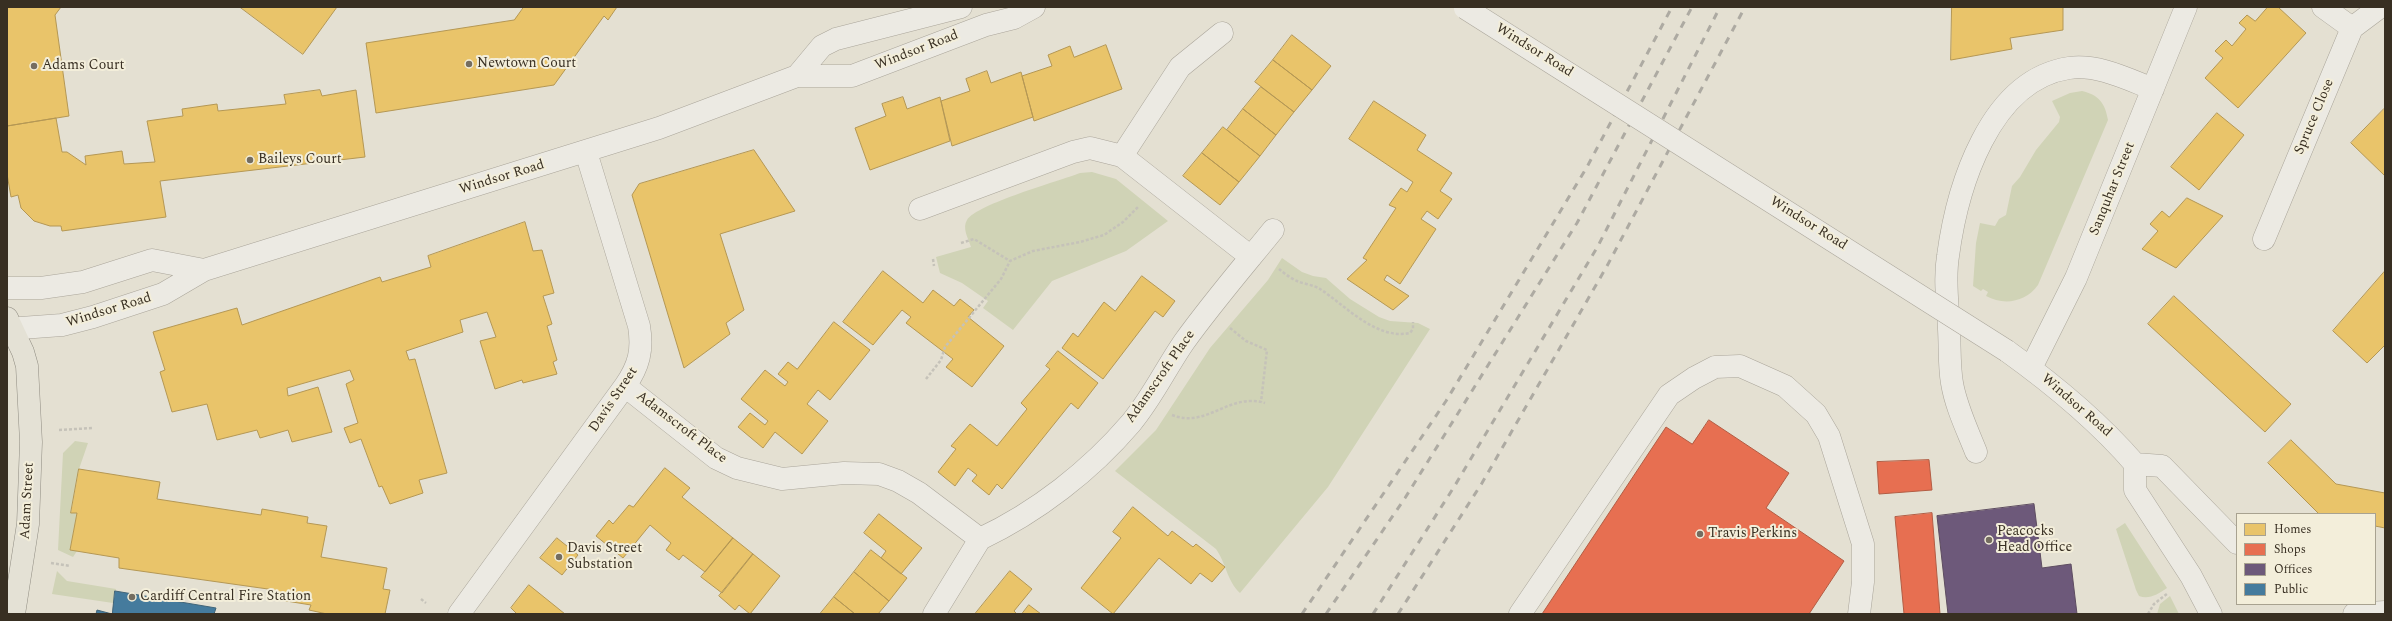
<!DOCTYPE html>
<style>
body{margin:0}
#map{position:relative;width:2392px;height:621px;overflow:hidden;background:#e4e0d2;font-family:Spectral,serif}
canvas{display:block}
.frame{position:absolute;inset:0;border:8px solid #382f22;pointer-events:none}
.legend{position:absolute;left:2236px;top:513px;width:140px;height:92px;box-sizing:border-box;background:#f3eeda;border:1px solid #a8a290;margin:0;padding:5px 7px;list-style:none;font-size:12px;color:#382f22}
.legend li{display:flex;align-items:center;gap:8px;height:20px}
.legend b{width:20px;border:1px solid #a8a290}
</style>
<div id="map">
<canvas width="2392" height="621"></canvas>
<div class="frame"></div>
<ul class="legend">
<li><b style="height:11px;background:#e9c46a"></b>Homes</li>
<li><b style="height:11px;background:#e76f51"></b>Shops</li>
<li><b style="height:11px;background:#6d597a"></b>Offices</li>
<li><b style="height:11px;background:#457b9d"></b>Public</li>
</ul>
</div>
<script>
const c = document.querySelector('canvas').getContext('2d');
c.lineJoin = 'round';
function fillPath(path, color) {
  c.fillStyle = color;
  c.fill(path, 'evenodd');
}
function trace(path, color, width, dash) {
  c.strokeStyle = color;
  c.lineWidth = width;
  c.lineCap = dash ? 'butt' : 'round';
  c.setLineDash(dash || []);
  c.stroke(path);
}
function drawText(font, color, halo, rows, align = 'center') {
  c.font = font + ' Spectral,serif';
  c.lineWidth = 4;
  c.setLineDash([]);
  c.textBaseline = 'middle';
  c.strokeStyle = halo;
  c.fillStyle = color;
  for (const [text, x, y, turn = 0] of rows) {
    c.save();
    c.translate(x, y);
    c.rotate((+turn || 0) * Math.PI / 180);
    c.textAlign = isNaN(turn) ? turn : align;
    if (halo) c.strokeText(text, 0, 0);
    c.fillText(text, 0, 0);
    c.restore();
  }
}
const green = new Path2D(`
 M2082 91C2099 95 2105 103 2108 120L2038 285C2026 302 2004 306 1986 296L1988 292 1983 289 1981 291 1973 286 1976 243 1980 223 1995 226 1999 219 2006 215 2012 186 2020 177 2036 150 2059 122 2060 117 2052 101 2070 93Z
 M1092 172 1116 179 1168 221 1126 251 1052 281 1013 330 983 308 988 301 962 283 940 273 936 257 971 247C968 238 962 228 967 220 977 204 1059 181 1080 173Z
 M1282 258 1302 272 1313 276 1326 278 1350 299 1379 317 1390 321 1418 323 1430 329 1328 487 1240 593C1227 581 1226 563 1216 549L1115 471 1156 430 1210 348 1268 280Z
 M75 441 88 443 79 469 71 512 77 513 70 550 77 551 73 557 58 550 63 453Z
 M2125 523 2167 588C2158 594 2149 600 2139 596L2136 590 2116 529Z
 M57 571 67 581 116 589 113 603 52 594Z
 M2170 596 2179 614H2157L2160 604Z`);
const homes = new Path2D(`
 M7 7H61L55 15 69 116 7 126Z
 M240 7H337L303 54Z
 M524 7H617L608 20 604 16 554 85 376 113 366 43 514 20Z
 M1952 7H2063V30L2010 38 2012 49 1951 60Z
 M2268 7H2278L2306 33 2238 108 2205 78 2223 58 2215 51 2226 40 2232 46 2246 29 2239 23 2247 15 2255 21Z
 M1292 35 1331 66 1312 90 1273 60Z
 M1106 45 1122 89 1034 121 1022 76 1052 66 1048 55 1070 46 1074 57Z
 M1273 60 1312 90 1294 112 1255 82Z
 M987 71 991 83 1021 72 1033 117 952 146 941 101 970 91 966 79Z
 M1261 87 1294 112 1276 135 1243 109Z
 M320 90 322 96 356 90 365 157 160 181 166 217 62 231 61 226H50L34 221 21 208 18 195 11 197 7 174V126L56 118 62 152H67L86 165 85 156 122 151 124 164 155 162 147 121 183 116 182 109 217 104 218 111 286 104 284 95Z
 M903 97 907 109 940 97 950 141 870 170 855 128 886 116 882 104Z
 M1374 101 1426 135 1417 150 1452 173 1440 191 1452 199 1438 219 1427 211 1421 219 1436 229 1400 284 1387 275 1384 280 1409 296 1393 310 1347 279 1367 260 1363 258 1396 208 1389 205 1401 188 1407 192 1413 182 1349 139Z
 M1243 109 1276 135 1260 156 1227 130Z
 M2384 109 2385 110V176L2351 143Z
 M2217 113 2244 135 2199 190 2171 167Z
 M1223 127 1260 156 1239 182 1202 153Z
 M754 150 795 211 720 234 744 310 726 323 730 334 684 368 632 195 639 184Z
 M1202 153 1239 182 1220 205 1183 176Z
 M2187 198 2223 216 2176 268 2142 249 2158 231 2150 224 2162 211 2169 217Z
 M525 222 533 251 542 250 554 293 543 296 552 324 547 326 557 360 553 362 557 374 523 383 522 380 495 389 480 341 496 337 487 312 460 320 463 332 406 351 409 360 415 359 447 473 419 480 423 493 390 504 382 486 379 487 361 439 350 443 344 428 358 423 346 384 354 380 350 370 287 388 288 396 318 387 332 432 292 442 288 430 260 438 257 430 217 440 207 404 172 412 160 372 165 370 153 332 237 308 242 325 380 277 382 282 431 267 428 256Z
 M883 271 923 303 933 290 954 306 960 299 974 310 968 317 1004 346 972 387 946 367 953 359 906 323 911 317 902 310 873 345 843 322Z
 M2385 271V345L2367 363 2333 331Z
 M1142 276 1175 301 1163 317 1155 311 1103 379 1062 348 1073 333 1078 337 1104 302 1115 311Z
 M2174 296 2291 404 2265 432 2148 324Z
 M834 322 870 350 830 400 818 390 807 404 828 421 802 454 775 432 763 448 738 427 750 413 765 425 768 421 741 399 765 370 785 386 788 382 778 374 788 362 797 369Z
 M1058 351 1098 383 1078 409 1071 403 1002 489 997 484 989 495 972 481 977 475 968 468 955 486 938 472 956 449 951 446 970 424 997 446 1027 409 1021 403 1050 369 1046 366Z
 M2291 440 2336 484 2385 493V528L2375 526V514H2319L2268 463Z
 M665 468 690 488 682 497 733 538 705 572 683 555 679 560 666 550 671 543 650 525 623 558 596 536 609 520 613 524 629 505 633 507Z
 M79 469 160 482 157 499 261 515 262 509 308 517 307 523 327 526 321 557 387 568 383 589 390 590 385 614H327L309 610 311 605 274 599 275 590 119 568V558L70 550 77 513H71Z
 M1133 507 1168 536 1172 531 1193 547 1196 544 1225 567 1212 582 1200 573 1191 584 1159 558 1113 614 1081 588 1121 538 1113 532Z
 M879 514 922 548 901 574 881 558 886 551 864 533Z
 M557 538 578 555 562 575 540 558Z
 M733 538 753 554 722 593 701 577Z
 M871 550 907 578 889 601 854 572Z
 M753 554 780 576 750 614 739 605 735 610 719 596Z
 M1010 571 1032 589 1014 611 1017 614H975Z
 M854 572 889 601 878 614H855L834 597Z
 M529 585 565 614H517L511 608Z
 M834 597 855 614H820Z
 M1029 605 1041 614H1022Z`);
const shops = new Path2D(`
 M1709 420 1789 473 1766 508 1844 561 1809 614H1542L1666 427 1692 444Z
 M1929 460 1932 490 1879 494 1877 462Z
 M1932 513 1940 614H1904L1895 517Z`);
const offices = new Path2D(`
 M2034 504 2042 568 2071 564 2077 614H1948L1937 516Z`);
const public = new Path2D(`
 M115 591 216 608 214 614H96L97 610 112 614Z`);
const path = new Path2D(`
 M961 243 974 239 1010 261
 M933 259 934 266
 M1279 269C1284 273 1290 278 1297 281 1304 284 1314 285 1320 289 1346 306 1376 340 1410 333L1413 329V322
 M1230 328 1246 341 1267 350 1261 402
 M926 379 941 360 945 347 1001 279 1010 261 1033 251 1080 242 1104 235 1123 222 1139 206
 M1172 415C1207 429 1229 392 1265 403
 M59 430 93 428
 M51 563 70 566
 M421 599 426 603
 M2148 614 2154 604 2168 593`);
const minor = new Path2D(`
 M2352 28 2380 7
 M797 76 822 46 836 39 961 7
 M1122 156 1180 67 1222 33
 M920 209 1073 152 1090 148 1122 156 1251 257
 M2264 239 2352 28 2323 7
 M7 288H41L83 282 152 260 204 270
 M7 329 62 325 93 317 163 294 204 270 659 128 797 76H852L986 25 1014 18 1034 7
 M2007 351C2053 384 2098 421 2135 464L2162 466 2237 543
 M2031 368 2076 278 2186 7
 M625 386 716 458 737 468 782 479 844 473 879 474 898 481 919 493 980 539C1037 512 1090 471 1131 423 1152 398 1166 368 1184 342 1212 303 1243 267 1273 230
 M1976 452C1967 429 1956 407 1952 383 1949 366 1950 347 1949 329 1948 305 1944 280 1948 256 1957 188 1989 80 2069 68 2098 64 2127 79 2153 89
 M2135 464V490L2191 576 2211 614
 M459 614 625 386C639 366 643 350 639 326L586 152
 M934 614 980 539
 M1520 614 1669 395 1694 378 1715 367 1740 366 1785 386 1816 414 1829 436 1863 544V582L1859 614
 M2354 614 2385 612`);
const major = new Path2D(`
 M7 318 23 352 27 366 31 442 28 524 14 614`);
const rail = new Path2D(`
 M1302 614 1446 401 1587 167 1672 7
 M1326 614 1405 498 1577 223 1692 7
 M1373 614 1454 487 1598 246 1720 7
 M1398 614 1482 483 1607 266 1745 7`);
const minorBridge = new Path2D(`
 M1465 8 2007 351`);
const markers = [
 [469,64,4,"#746d60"],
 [34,66,4,"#746d60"],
 [250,160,4,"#746d60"],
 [1700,534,4,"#746d60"],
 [1989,540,4,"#746d60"],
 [559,557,4,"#746d60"],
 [132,597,4,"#746d60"]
];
const streetNames = [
 ["Windsor Road",917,51,-21],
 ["Windsor Road",1534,51,32],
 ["Spruce Close",2315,117,-67],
 ["Windsor Road",502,178,-17],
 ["Sanquhar Street",2113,189,-68],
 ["Windsor Road",1808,224,32],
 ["Windsor Road",109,311,-17],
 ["Adamscroft Place",1161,377,-55],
 ["Davis Street",614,400,-56],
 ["Windsor Road",2076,406,41],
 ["Adamscroft Place",681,428,37],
 ["Adam Street",28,501,-87]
];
const poiNames = [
 ["Newtown Court",477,64],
 ["Adams Court",42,66],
 ["Baileys Court",258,160],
 ["Peacocks",1997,532],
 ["Head Office",1997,548],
 ["Travis Perkins",1708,534],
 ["Davis Street",567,549],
 ["Substation",567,565],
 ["Cardiff Central Fire Station",140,597]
];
fillPath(green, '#d0d3b6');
fillPath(homes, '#e9c46a');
trace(homes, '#b49754', 1);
fillPath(shops, '#e76f51');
trace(shops, '#b25c43', 1);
fillPath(offices, '#6d597a');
trace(offices, '#5d4c60', 1);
fillPath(public, '#457b9d');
trace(public, '#416478', 1);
trace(minor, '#aaa59a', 23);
trace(major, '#8f8b81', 23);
trace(path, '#c5c2b9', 2.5, [3, 2]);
trace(minor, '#eceae3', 22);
trace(major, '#e4e1d5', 22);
trace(rail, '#adaaa2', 3, [7, 7]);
trace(minorBridge, '#aaa59a', 23, []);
trace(minorBridge, '#eceae3', 22);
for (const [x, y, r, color] of markers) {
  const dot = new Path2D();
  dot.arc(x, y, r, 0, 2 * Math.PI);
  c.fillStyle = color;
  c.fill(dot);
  trace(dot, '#f3eeda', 1.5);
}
drawText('14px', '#382f22', '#f3eeda', streetNames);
drawText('14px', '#382f22', '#f3eeda', poiNames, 'left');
</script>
